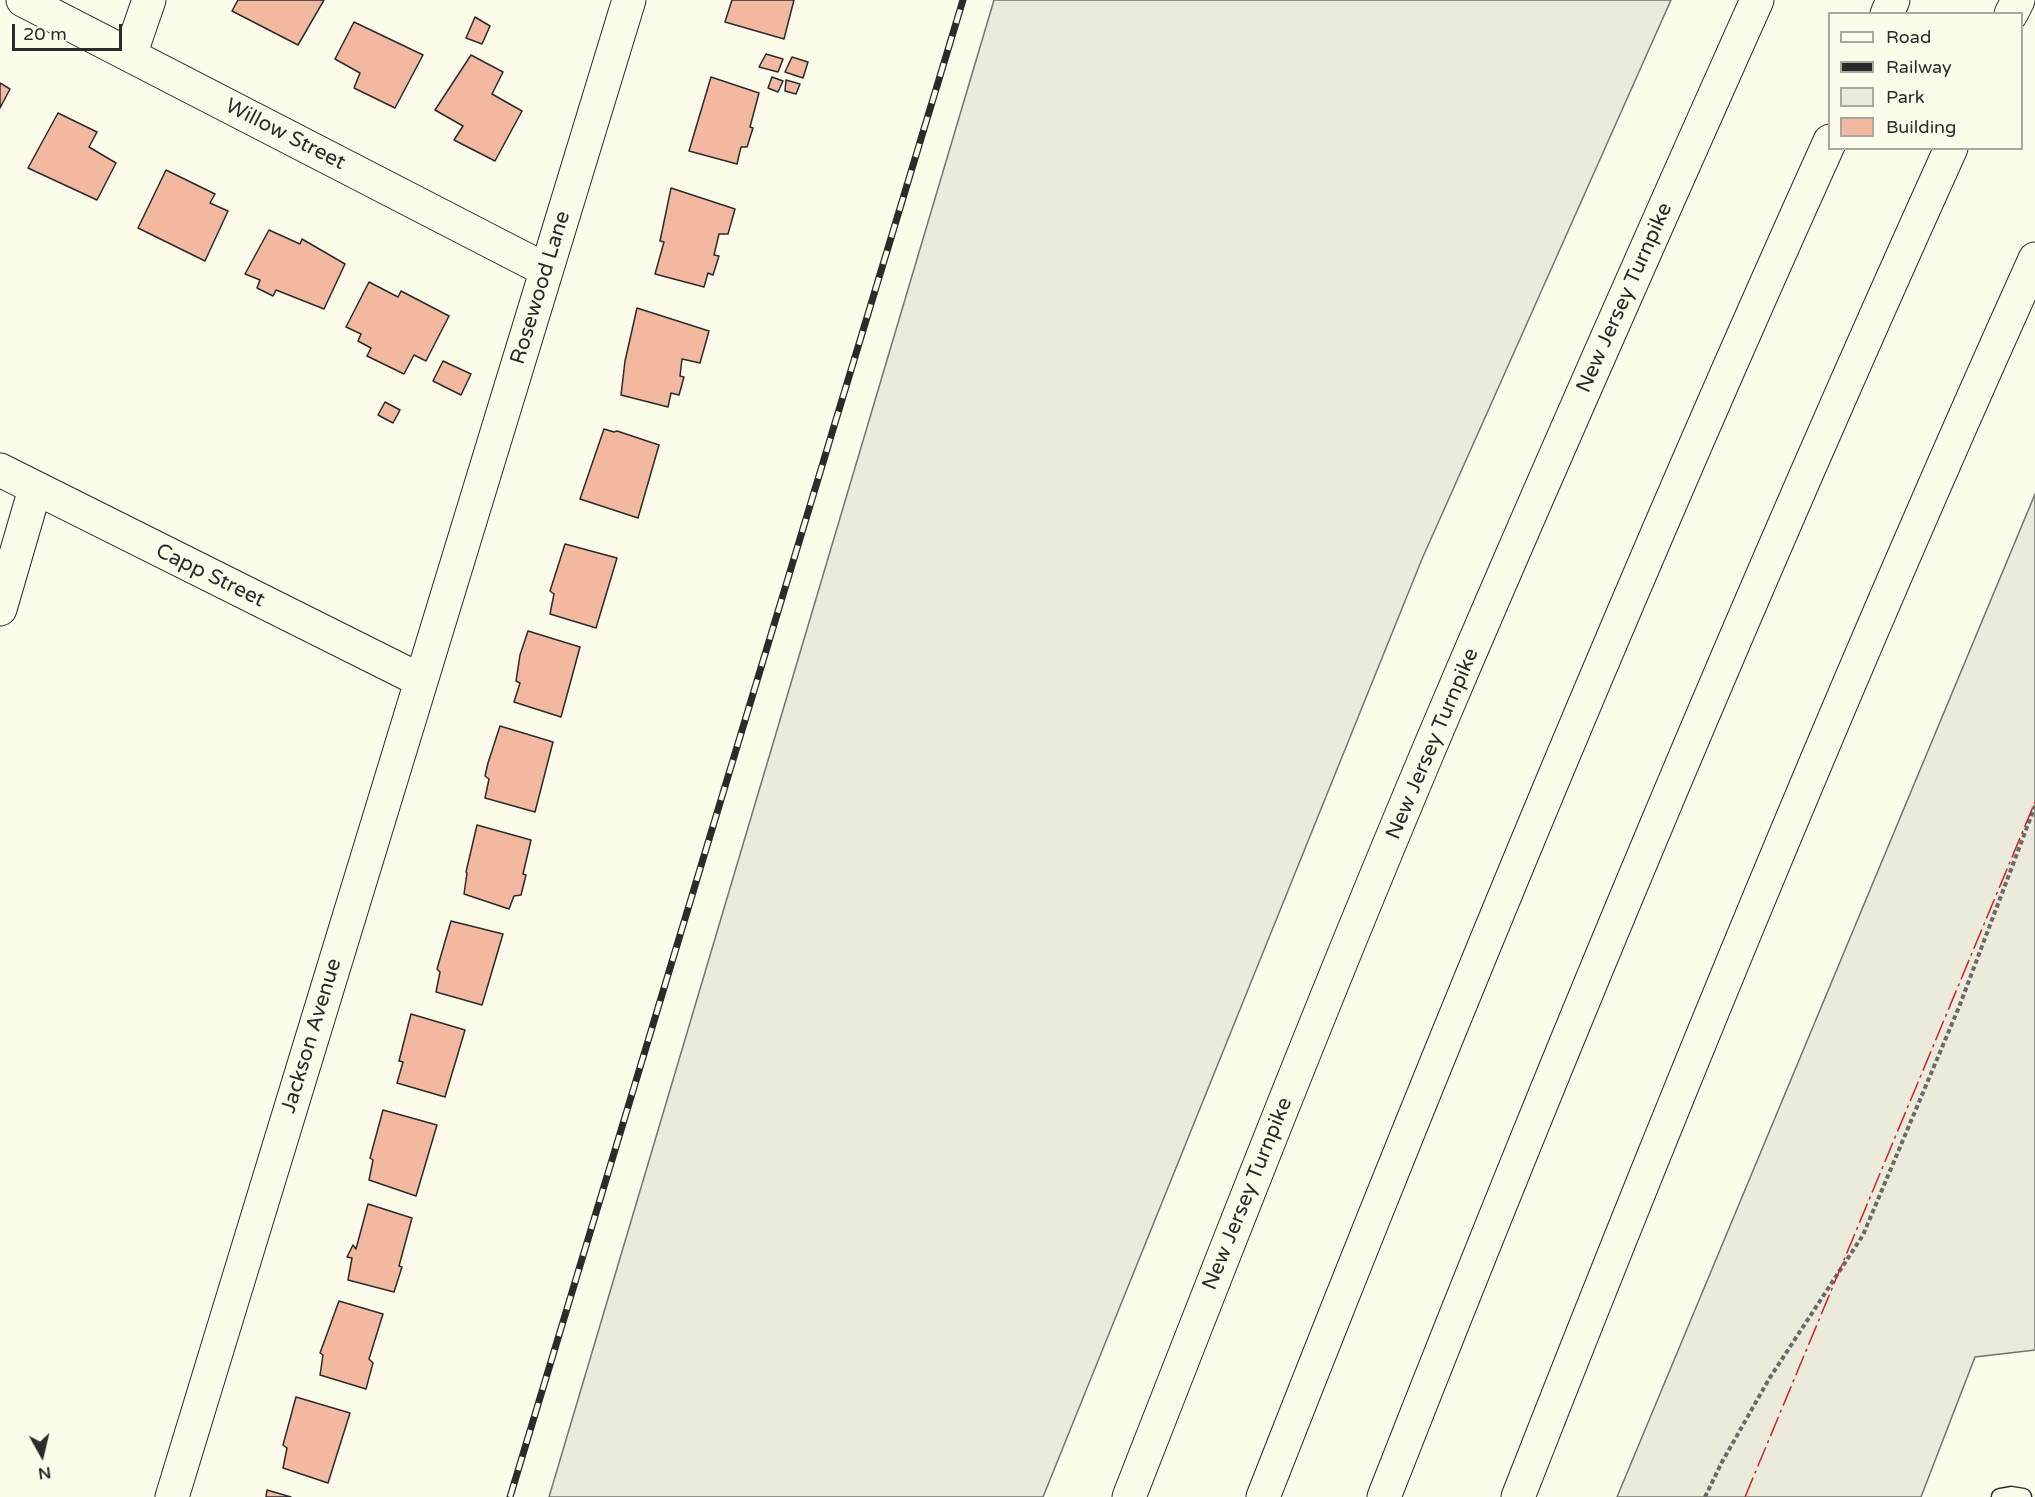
<!DOCTYPE html>
<style>
body{margin:0}
#map{position:relative;width:2035px;height:1497px;overflow:hidden;background:#fdfbea;font-family:"Varela Round",sans-serif}
canvas{display:block}
.legend{position:absolute;left:1828px;top:12px;width:195px;height:138px;box-sizing:border-box;background:#fdfbea;border:2px solid #a9a89e;margin:0;padding:8px 10px;list-style:none;font-size:18px;color:#2b2b2b}
.legend li{display:flex;align-items:center;gap:12px;height:30px}
.legend b{width:30px;border:2px solid #a9a89e}
.north{position:absolute;left:12px;top:1425px;width:60px;height:60px;-webkit-text-stroke:4px #fdfbea;paint-order:stroke;rotate:172deg;font-size:16px;font-weight:700;line-height:24px;text-align:center;color:#2b2b2b}
.north::after{content:'';display:block;margin:auto;width:21px;height:27px;background:#2b2b2b;clip-path:polygon(50% 0,100% 100%,50% 72%,0 100%)}
.scale{position:absolute;left:12px;top:24px;width:110px;height:27px;box-sizing:border-box;border:3px solid #2b2b2b;border-top:0;padding-left:8px;font-size:18px;line-height:21px;white-space:nowrap;color:#2b2b2b;-webkit-text-stroke:4px #fdfbea;paint-order:stroke}
</style>
<div id="map">
<canvas width="2035" height="1497"></canvas>
<ul class="legend">
<li><b style="height:8px;background:#fdfbea"></b>Road</li>
<li><b style="height:8px;background:#2b2b2b"></b>Railway</li>
<li><b style="height:16px;background:#ecebdb"></b>Park</li>
<li><b style="height:16px;background:#f2b8a0"></b>Building</li>
</ul>
<div class="north">N</div>
<div class="scale">20 m</div>
</div>
<script>
const c = document.querySelector('canvas').getContext('2d');
c.lineJoin = 'round';
function fillPath(path, color) {
  c.fillStyle = color;
  c.fill(path, 'evenodd');
}
function trace(path, color, width, dash) {
  c.strokeStyle = color;
  c.lineWidth = width;
  c.lineCap = dash ? 'butt' : 'round';
  c.setLineDash(dash || []);
  c.stroke(path);
}
function drawText(font, color, halo, rows, align = 'center') {
  c.font = font + ' "Varela Round",sans-serif';
  c.lineWidth = 4.5;
  c.setLineDash([]);
  c.textBaseline = 'middle';
  c.strokeStyle = halo;
  c.fillStyle = color;
  for (const [text, x, y, turn = 0] of rows) {
    c.save();
    c.translate(x, y);
    c.rotate((+turn || 0) * Math.PI / 180);
    c.textAlign = isNaN(turn) ? turn : align;
    if (halo) c.strokeText(text, 0, 0);
    c.fillText(text, 0, 0);
    c.restore();
  }
}
const green = new Path2D(`
 M994 0H1671L1422 559 1043 1497H549Z
 M2035 494V1350L1975 1357 1921 1497H1617Z`);
const building = new Path2D(`
 M238 0H324L298 45 232 11Z
 M732 0H794L784 39 725 22Z
 M475 17 490 26 482 44 466 38Z
 M354 22 423 55 395 108 354 88 360 73 335 59Z
 M766 54 783 59 778 72 759 67Z
 M471 55 503 72 492 94 522 111 495 161 454 140 463 126 435 110Z
 M792 57 808 62 803 78 785 72Z
 M711 77 759 93 750 127 753 128 747 147H741L737 164 689 151Z
 M772 77 783 81 778 92 768 88Z
 M786 80 800 84 796 94 785 91Z
 M0 83 10 89 0 108Z
 M58 113 97 132 89 147 116 163 97 200 28 168Z
 M166 170 215 194 210 203 228 211 205 261 138 228Z
 M671 188 735 209 728 234H719L714 255 719 256 713 275 708 273 704 287 655 274 664 242 660 241Z
 M269 230 300 244 302 239 345 264 324 309 276 290 273 296 257 288 260 280 245 274Z
 M369 282 398 297 401 291 449 316 426 361 414 355 404 374 367 356 371 348 358 341 361 334 346 327Z
 M637 308 709 331 700 363 682 359 680 376 684 377 679 395 671 393 668 407 621 395 625 361Z
 M443 361 471 374 461 395 433 381Z
 M385 402 400 410 393 423 378 415Z
 M604 429 614 432 617 431 659 445 638 518 580 499Z
 M565 544 617 558 596 628 550 614 554 594 550 591Z
 M528 631 580 647 561 717 514 702 520 683 516 681 520 655Z
 M500 726 553 742 535 812 485 798 489 779 485 776 488 763Z
 M477 825 531 840 523 874 526 875 521 895 514 896 509 909 464 894 467 873 466 872Z
 M451 921 503 934 482 1005 436 992 440 972 437 969Z
 M411 1014 465 1030 445 1097 397 1083 403 1062 399 1061Z
 M383 1110 437 1125 416 1196 369 1180 373 1160 370 1158Z
 M368 1204 412 1218 399 1266 402 1267 394 1292 348 1280 352 1258 347 1257 353 1245 356 1249Z
 M339 1301 383 1314 369 1359 373 1363 366 1389 320 1375 323 1355 320 1353Z
 M296 1397 350 1413 328 1483 283 1468 287 1448 283 1445Z
 M267 1490 291 1497H266Z`);
const path = new Path2D(`
 M1705 1497 1722 1462 1769 1379 1863 1235 1959 1007 2035 806`);
const service = new Path2D(`
 M2000 1497 2011 1495 2023 1497`);
const minor = new Path2D(`
 M23 0 546 270
 M130 55 149 0
 M0 470 420 680
 M0 609 35 489
 M172 1497 629 0`);
const motorway = new Path2D(`
 M1887 14 1893 0
 M2011 14 2018 0
 M1129 1497C1233 1231 1337 965 1449 702 1549 467 1653 233 1757 0
 M1263 1497C1442 1041 1628 588 1830 141
 M1384 1497C1562 1043 1750 593 1951 148
 M1518 1497C1681 1081 1851 667 2035 259`);
const rail = new Path2D(`
 M510 1497 963 0`);
const power = new Path2D(`
 M1745 1497 2035 802`);
const streetNames = [
 ["Willow Street",285,135,27],
 ["Rosewood Lane",541,288,-73],
 ["New Jersey Turnpike",1625,298,-66],
 ["Capp Street",210,576,26],
 ["New Jersey Turnpike",1433,744,-67],
 ["Jackson Avenue",312,1036,-73],
 ["New Jersey Turnpike",1248,1194,-68]
];
fillPath(green, '#ecebdb');
trace(green, '#74746e', 1.5);
fillPath(building, '#f2b8a0');
trace(building, '#2b2b2b', 1.5);
trace(service, '#2b2b2b', 19);
trace(minor, '#2b2b2b', 35);
trace(motorway, '#2b2b2b', 35);
trace(path, '#6a6964', 4, [4.5, 3]);
trace(service, '#fdfbea', 16);
trace(minor, '#fdfbea', 33);
trace(motorway, '#fdfbea', 33);
trace(rail, '#2b2b2b', 7);
trace(rail, '#fdfbea', 4.5, [14]);
trace(power, '#c62828', 1.5, [21, 4.5, 3, 4.5]);
drawText('21px', '#2b2b2b', '#fdfbea', streetNames);
</script>
